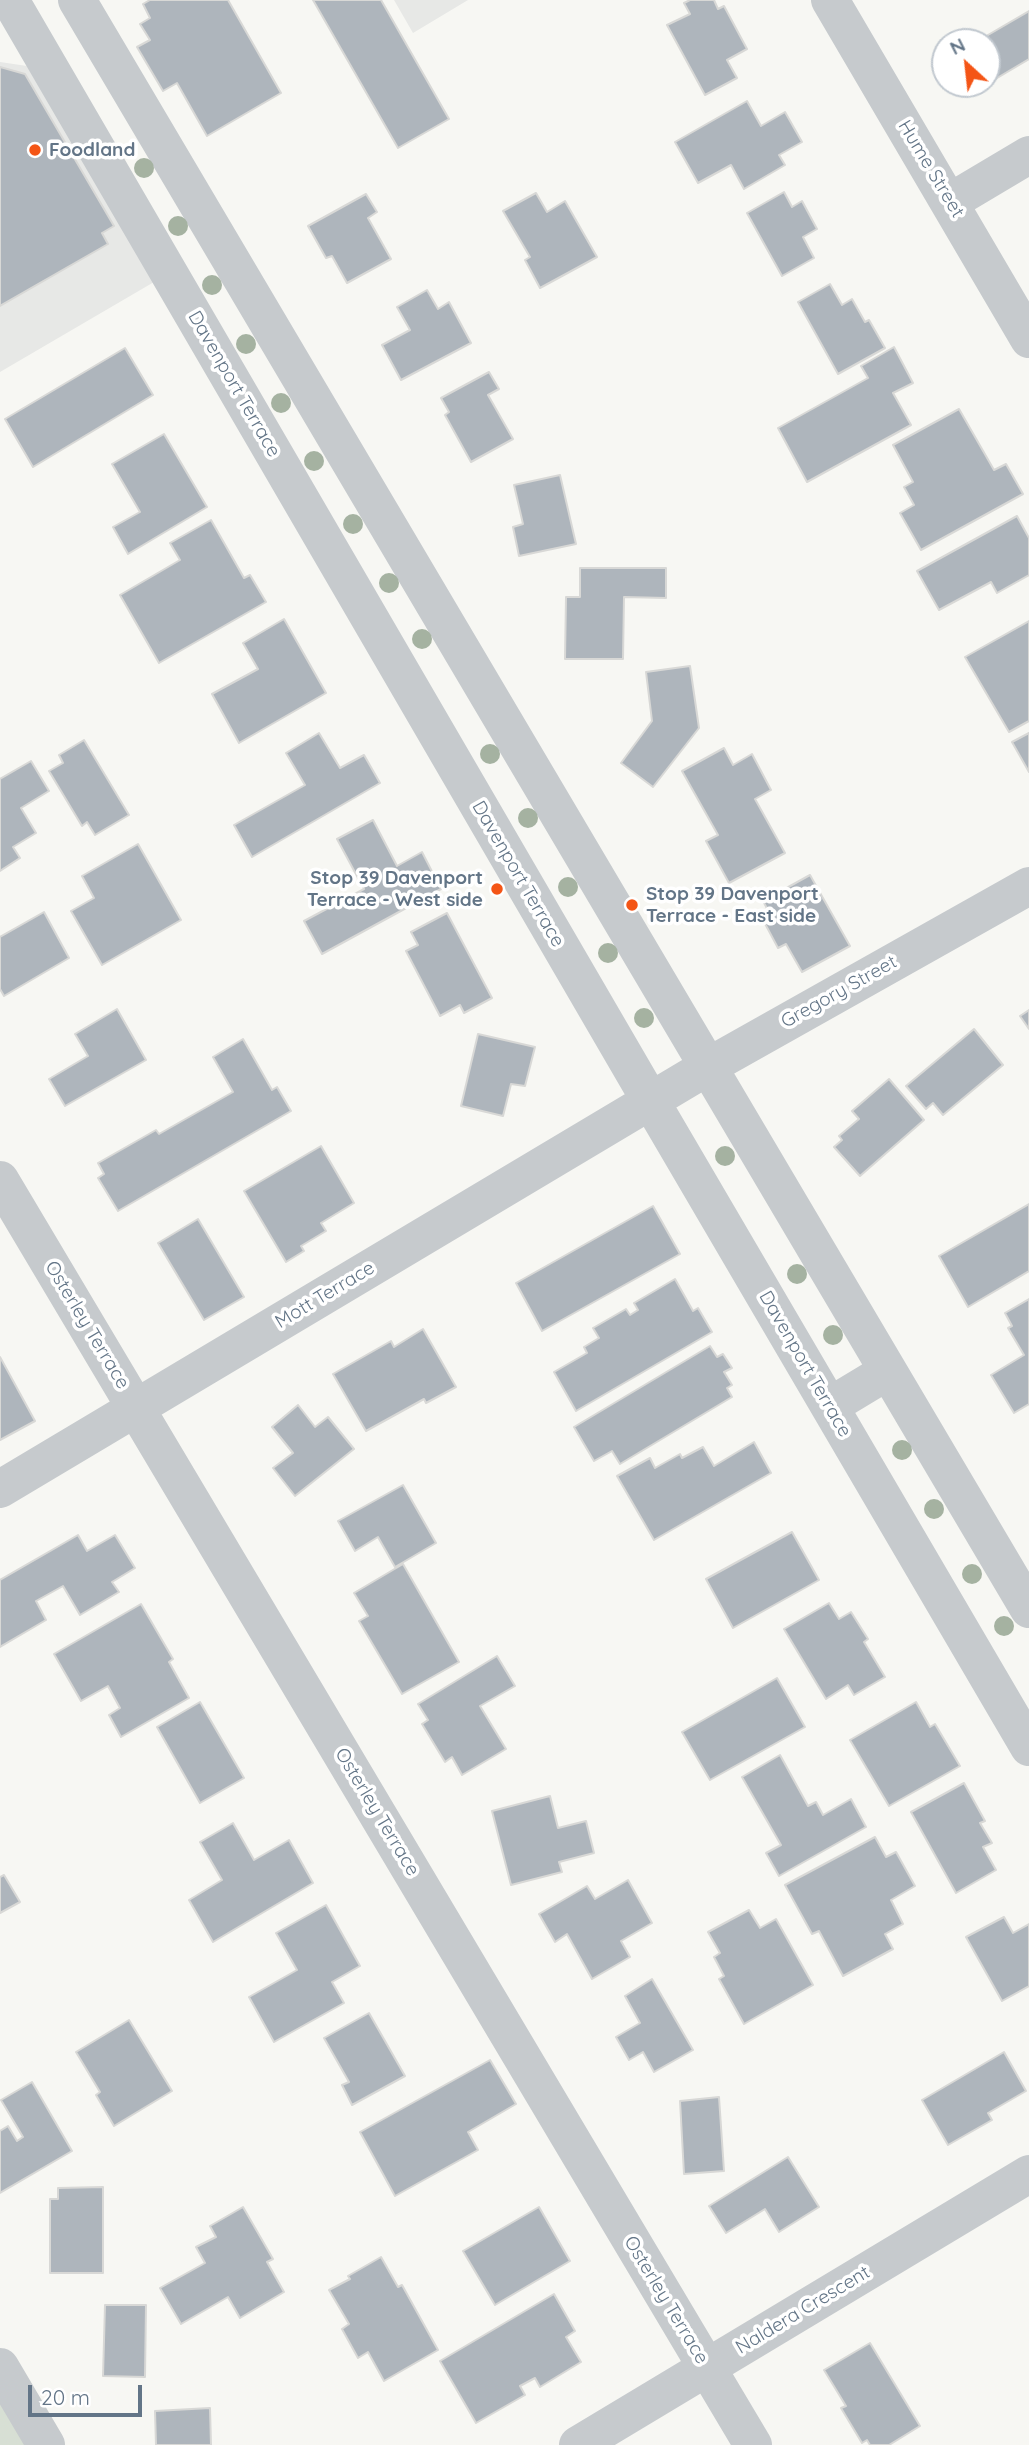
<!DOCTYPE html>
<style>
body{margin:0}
#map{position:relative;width:1029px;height:2445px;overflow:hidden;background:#f7f7f3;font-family:Quicksand,sans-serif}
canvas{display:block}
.north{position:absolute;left:931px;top:28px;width:70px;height:70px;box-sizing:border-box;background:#fff;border:2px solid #c1c8cf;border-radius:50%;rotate:333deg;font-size:19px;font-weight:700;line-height:28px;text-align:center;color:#637587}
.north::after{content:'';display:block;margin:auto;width:24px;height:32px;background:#f45516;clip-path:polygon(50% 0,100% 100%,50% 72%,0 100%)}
.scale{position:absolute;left:28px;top:2385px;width:114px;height:32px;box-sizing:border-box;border:4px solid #637587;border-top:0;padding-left:9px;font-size:21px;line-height:24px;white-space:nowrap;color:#637587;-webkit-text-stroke:5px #fff;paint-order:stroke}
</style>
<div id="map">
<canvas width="1029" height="2445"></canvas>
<div class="north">N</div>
<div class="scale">20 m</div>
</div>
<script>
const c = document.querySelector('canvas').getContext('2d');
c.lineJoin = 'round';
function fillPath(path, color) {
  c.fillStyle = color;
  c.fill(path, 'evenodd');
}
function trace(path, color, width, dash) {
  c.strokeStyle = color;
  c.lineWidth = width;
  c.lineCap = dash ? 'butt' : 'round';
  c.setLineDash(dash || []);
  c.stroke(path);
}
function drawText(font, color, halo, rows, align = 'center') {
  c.font = font + ' Quicksand,sans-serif';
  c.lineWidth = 7;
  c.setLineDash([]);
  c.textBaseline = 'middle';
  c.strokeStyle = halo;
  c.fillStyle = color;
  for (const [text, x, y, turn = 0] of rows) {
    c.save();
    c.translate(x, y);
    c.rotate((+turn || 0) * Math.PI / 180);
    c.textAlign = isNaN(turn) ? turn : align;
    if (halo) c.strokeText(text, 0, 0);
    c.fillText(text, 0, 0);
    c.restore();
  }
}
const built = new Path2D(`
 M394 0H468L413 33Z
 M0 62 27 66 154 282 0 372Z`);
const green = new Path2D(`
 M0 2384 36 2445H0Z`);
const building = new Path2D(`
 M150 0H228L281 93 207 136 177 83 163 91 137 47 150 40 140 24 150 18 143 4Z
 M313 0H381L449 119 398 148Z
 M690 0H714L718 9 724 6 747 49 727 60 737 78 705 95 667 25 690 14 684 3Z
 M1029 11V59L987 84V42H976Z
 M0 67 25 74 114 226 102 233 108 244 0 306Z
 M971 84H987L975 91Z
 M747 101 761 126 785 112 802 142 779 155 785 165 744 189 731 165 698 183 675 142Z
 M784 192 792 207 802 201 817 229 803 237 814 258 782 276 747 213Z
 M536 193 547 212 565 201 597 257 540 288 525 260 530 257 503 211Z
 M366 194 377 212 368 218 391 259 347 283 332 256 326 258 308 226Z
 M830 284 842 305 852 299 865 322 869 320 885 348 838 374 798 302Z
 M427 290 438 309 449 302 471 343 401 380 382 345 410 330 397 307Z
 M894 347 913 383 893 393 911 425 807 482 778 428 868 378 861 366Z
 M125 348 153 395 33 467 5 419Z
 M489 372 499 389 488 395 513 439 471 462 445 415 449 412 441 398Z
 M959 409 994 470 1006 464 1023 494 921 550 900 513 914 505 904 487 913 482 893 445Z
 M164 434 207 507 128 554 113 527 140 512 112 464Z
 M560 475 576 544 519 556 513 527 523 524 514 485Z
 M1017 516 1029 538V575L997 593 991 582 939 610 917 571Z
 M211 520 244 578 250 575 266 602 159 663 120 595 180 560 170 543Z
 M580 568H666V598L624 597 623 659H565L566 597H580Z
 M284 619 326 693 239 743 212 694 258 669 243 643Z
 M1029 621V721L1009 732 965 657Z
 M690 666 699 728 653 787 621 763 652 721 646 672Z
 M319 733 340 768 364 755 380 783 252 857 234 825 305 785 286 753Z
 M1029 733V772L1012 742Z
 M84 740 129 815 95 835 87 822 82 826 49 771 63 763 59 755Z
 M724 748 733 765 752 754 771 790 755 799 785 853 729 883 706 841 718 835 682 771Z
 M31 761 49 791 21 808 36 833 13 847 20 858 0 871V779Z
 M373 820 397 866 422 852 441 889 322 954 304 921 364 889 337 839Z
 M138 844 181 920 102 965 71 911 94 898 82 876Z
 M810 875 850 946 802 972 786 944 778 948 762 918 770 914 763 901Z
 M44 912 69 958 4 996 0 989V937Z
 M447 913 492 998 464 1013 460 1005 440 1016 406 951 418 945 411 932Z
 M117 1009 146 1060 65 1106 49 1079 88 1056 75 1034Z
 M1029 1010V1029L1020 1016Z
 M974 1029 1003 1065 943 1115 933 1103 926 1109 906 1086Z
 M478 1034 535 1047 525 1086 511 1084 503 1116 461 1106Z
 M243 1039 272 1090 277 1087 291 1111 118 1211 98 1178 104 1174 98 1163 156 1130 159 1134 233 1092 213 1057Z
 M889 1079 924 1120 860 1176 834 1147 842 1140 839 1136 859 1119 852 1111Z
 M321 1146 354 1203 321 1223 326 1231 301 1246 304 1251 286 1262 244 1191Z
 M1029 1204V1271L968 1307 939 1256Z
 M653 1206 680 1254 542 1331 516 1283Z
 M198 1219 244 1297 204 1320 158 1243Z
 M675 1279 693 1311 698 1308 712 1332 576 1411 554 1372 587 1353 584 1347 599 1338 593 1328 626 1309 630 1315 638 1310 634 1303Z
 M1029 1299V1404L1014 1413 991 1375 1024 1355 1008 1328 1012 1326 1005 1313Z
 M423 1329 456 1387 426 1403 424 1399 366 1431 333 1374 391 1341 394 1347Z
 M710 1346 717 1357 723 1354 732 1368 724 1372 732 1385 727 1388 732 1397 620 1464 612 1451 594 1461 574 1427Z
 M0 1357 35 1421 0 1440Z
 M298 1405 315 1427 328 1417 354 1449 295 1496 273 1468 293 1453 272 1427Z
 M754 1442 771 1473 654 1540 617 1476 650 1458 655 1468 680 1454 682 1458 703 1447 714 1466Z
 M403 1485 436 1543 395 1567 378 1537 355 1551 338 1521Z
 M792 1532 819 1580 733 1628 706 1579Z
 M78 1535 87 1551 115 1535 135 1568 112 1582 119 1592 80 1615 63 1586 36 1601 46 1620 0 1647V1580Z
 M403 1564 459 1662 402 1694 359 1621 368 1616 354 1593Z
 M829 1603 839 1619 851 1612 868 1639 864 1642 885 1677 854 1695 848 1685 826 1699 784 1629Z
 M141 1604 173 1659 169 1662 189 1698 121 1737 109 1715 120 1708 108 1686 81 1701 54 1654Z
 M497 1656 515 1686 480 1706 506 1749 462 1775 452 1757 445 1762 422 1724 428 1720 418 1704Z
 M777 1678 805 1727 710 1780 682 1732Z
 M200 1702 244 1778 200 1803 157 1727Z
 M916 1702 930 1727 935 1724 960 1766 889 1806 850 1740Z
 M780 1755 808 1806 816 1802 823 1815 851 1799 866 1827 779 1876 766 1853 781 1845 742 1777Z
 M964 1783 985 1821 980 1823 992 1843 983 1847 996 1870 956 1893 911 1812Z
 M550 1796 558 1828 586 1821 594 1853 559 1862 562 1872 511 1885 492 1811Z
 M233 1823 254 1860 289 1840 313 1883 213 1942 189 1900 222 1880 200 1842Z
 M875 1837 886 1857 896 1852 915 1886 891 1900 903 1924 885 1934 893 1949 843 1976 819 1931 812 1934 785 1885Z
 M4 1875 20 1902 0 1913V1877Z
 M628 1880 652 1923 621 1941 630 1957 592 1979 567 1934 555 1942 539 1914 587 1886 595 1899Z
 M326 1905 360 1966 332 1982 344 2003 274 2042 249 1997 297 1970 276 1933Z
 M749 1910 760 1928 776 1919 813 1985 744 2024 719 1979 724 1976 714 1957 720 1953 708 1932Z
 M1004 1917 1013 1933 1029 1924V1986L1002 2001 966 1937Z
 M652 1979 693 2050 654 2072 643 2052 629 2060 616 2037 640 2023 625 1996Z
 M369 2013 405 2076 352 2105 342 2085 349 2082 324 2038Z
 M129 2020 172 2091 114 2126 96 2095 100 2092 76 2052Z
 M1004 2052 1026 2091 988 2113 992 2120 948 2145 922 2100Z
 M490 2060 516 2104 468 2132 478 2150 395 2196 360 2132Z
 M32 2082 72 2151 0 2193V2131L8 2126 17 2141 23 2137 1 2100Z
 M719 2097 724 2171 684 2174 680 2101Z
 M788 2157 819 2207 779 2232 765 2209 726 2233 709 2206Z
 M103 2187V2273H50V2199H58V2188Z
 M243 2207 273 2259 267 2262 284 2292 240 2318 228 2297 181 2324 160 2288 205 2263 196 2247 216 2237 210 2226Z
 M539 2207 570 2261 495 2305 463 2251Z
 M381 2257 398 2287 402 2285 438 2350 384 2381 368 2352 358 2358 342 2329 349 2324 329 2290 350 2279 348 2276Z
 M554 2294 575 2331 566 2337 581 2362 540 2387 535 2378 520 2386 525 2395 476 2423 440 2361Z
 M105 2305H146L145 2377 103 2376Z
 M870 2343 920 2426 889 2445H870L867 2440 862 2443 841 2408 846 2406 824 2370Z
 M210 2408 211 2445H156L155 2411Z`);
const minor = new Path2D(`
 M10 0 650 1100 1029 1747
 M77 0 1029 1609
 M830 0 1029 339
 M950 202 1029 155
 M0 1180 753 2445
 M830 1406 888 1371
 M0 1489 709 1066 1029 886
 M0 2367 46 2445
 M578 2445 1029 2174`);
const trees = [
 [144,168],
 [178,226],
 [212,285],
 [246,344],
 [281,403],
 [314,461],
 [353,524],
 [389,583],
 [422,639],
 [490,754],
 [528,818],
 [568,887],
 [608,953],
 [644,1018],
 [725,1156],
 [797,1274],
 [833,1335],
 [902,1450],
 [934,1509],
 [972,1574],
 [1004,1626]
];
const markers = [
 [35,150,7,"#f45516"],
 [497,889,7,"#f45516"],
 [632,905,7,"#f45516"]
];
const poiNames = [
 ["Foodland",49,150],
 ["Stop 39 Davenport",483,878,"right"],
 ["Terrace - West side",483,900,"right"],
 ["Stop 39 Davenport",646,894],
 ["Terrace - East side",646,916]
];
const streetNames = [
 ["Hume Street",931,169,59],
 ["Davenport Terrace",234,384,60],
 ["Davenport Terrace",518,874,60],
 ["Gregory Street",839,992,-29],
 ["Mott Terrace",325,1295,-31],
 ["Osterley Terrace",87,1325,59],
 ["Davenport Terrace",805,1364,60],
 ["Osterley Terrace",377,1812,59],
 ["Osterley Terrace",666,2300,59],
 ["Naldera Crescent",803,2310,-31]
];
fillPath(built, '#e7e8e6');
fillPath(green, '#d7dfd4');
fillPath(building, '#aeb5bc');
trace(building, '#d8d8d6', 2);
trace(minor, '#c6cacd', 38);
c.fillStyle = '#a5b2a1';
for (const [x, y] of trees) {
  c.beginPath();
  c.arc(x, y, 10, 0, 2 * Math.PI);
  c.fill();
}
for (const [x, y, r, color] of markers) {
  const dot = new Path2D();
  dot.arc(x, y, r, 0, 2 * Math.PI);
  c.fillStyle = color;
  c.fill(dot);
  trace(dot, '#fff', 2.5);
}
drawText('bold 19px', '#637587', '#fff', poiNames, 'left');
drawText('19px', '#637587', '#fff', streetNames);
</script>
